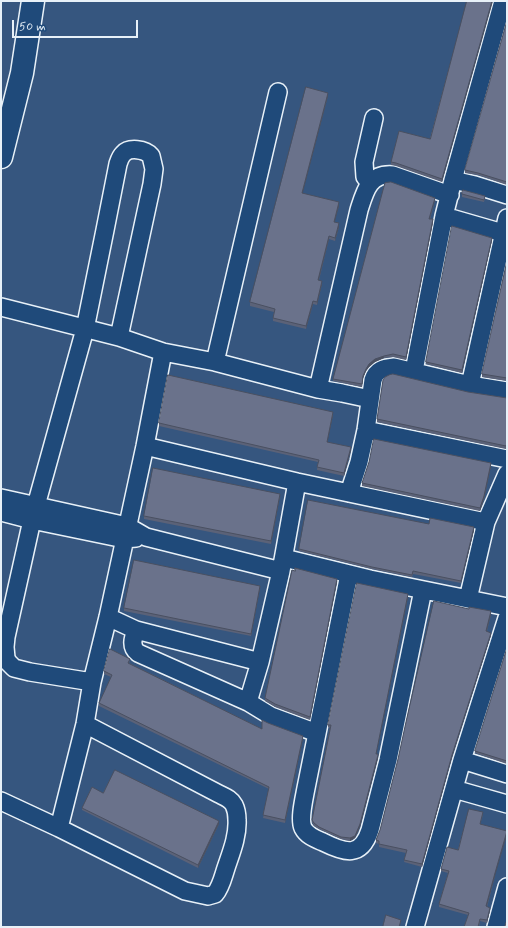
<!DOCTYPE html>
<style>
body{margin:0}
#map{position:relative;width:508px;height:928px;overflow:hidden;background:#36567f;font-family:Mynerve,sans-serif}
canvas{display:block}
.frame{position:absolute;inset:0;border:2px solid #e8f1f8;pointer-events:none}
.scale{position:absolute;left:12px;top:20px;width:126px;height:18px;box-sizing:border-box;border:2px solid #e8f1f8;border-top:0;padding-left:5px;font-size:12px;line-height:14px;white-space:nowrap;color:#e8f1f8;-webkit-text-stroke:3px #1f4a7a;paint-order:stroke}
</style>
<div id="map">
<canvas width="508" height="928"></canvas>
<div class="frame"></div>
<div class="scale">50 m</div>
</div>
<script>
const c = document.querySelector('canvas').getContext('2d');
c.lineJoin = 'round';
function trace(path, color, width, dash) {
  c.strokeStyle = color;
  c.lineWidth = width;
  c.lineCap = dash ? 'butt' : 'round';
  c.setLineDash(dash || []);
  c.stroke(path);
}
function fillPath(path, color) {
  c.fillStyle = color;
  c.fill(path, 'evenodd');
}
const street = new Path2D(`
 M453 180 475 185 507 195
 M370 182 365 177 364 162 374 118
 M444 216 503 233
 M1 307 119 337 163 352 215 362 318 389 342 393 370 399
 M215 362 278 92
 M414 371 444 216 453 180 503 1
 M470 385 507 218
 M318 389 359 210C365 191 369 173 393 175L450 195
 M366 430 507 459
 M145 446 297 482 486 522
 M349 493 359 462 366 430 373 380C376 370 383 368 394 367L470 385 507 391
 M1 498 127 526 146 537 281 571
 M1 512 32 520 124 539 136 538
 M284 558 370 579 468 599 507 607
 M349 574 306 788C304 799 299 819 303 828 307 836 316 839 323 842 345 853 361 858 370 830L388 760 423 590
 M468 599 486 522 507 474
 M108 617 136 630 260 662
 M136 630C133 638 130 647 138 653L248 702 271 716 317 733
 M92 682 30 672 14 668 8 662 6 658 5 647 6 637 32 520 85 329 105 230 118 164C119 161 120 157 123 154 129 147 145 149 151 156L154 169 152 184 119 337
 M248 702 260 662 281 571 297 482
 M462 760 507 774
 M454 789 507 804
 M1 801 59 828 185 891 208 896 215 894C221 887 223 877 226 868 231 853 238 836 237 820 237 815 236 809 234 805 231 799 225 797 219 794L85 724
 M59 828 85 724 92 682 108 617 145 446 163 352
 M415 927 462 760 507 618
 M496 927 507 887`);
const secondary = new Path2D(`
 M1 157 22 73 33 1`);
const wall = new Path2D(`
 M467 1 442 182 396 166 391 165V162L430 139Z
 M507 21V185L478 175 465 173V170Z
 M328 96 302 193 339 206 334 222 339 227 335 241 329 239 319 280 322 284 317 305 313 304 306 329 273 321V318L274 312 250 306V302Z
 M462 194 485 198 484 202 462 197Z
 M435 200 430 219 433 222 406 360 393 357 384 358 375 362 369 367 366 371 363 378 362 387 333 381V379Z
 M492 240 462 373 426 364V362Z
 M507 261V381L482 377V374Z
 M468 392 507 398 506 449 377 422V419Z
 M333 415 327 442 351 450 344 476 317 470 318 462 159 426V423Z
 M491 466 484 499 480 511 362 486V483Z
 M280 496 271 544 144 519V516Z
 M429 524 474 530 461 583 413 574 412 577 372 569 299 551V549Z
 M337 581 310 720 275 707 265 701V698Z
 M260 588 251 636 124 611V608Z
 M408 597 376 754H378V757L360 827 355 838 350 841 341 839 319 829 314 826 312 822 330 728 328 727V725Z
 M491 614 487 631 491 635 452 757 422 867 404 862 406 853 379 847V844L376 843V840Z
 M507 648V764L475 753V751Z
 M130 661 129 663 262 729 268 723 303 738 285 823 263 818 269 789 99 706V703L111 677 104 674V671Z
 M103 793 219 824 198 868 82 810V808Z
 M483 815 480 824 495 876 487 907 490 910 487 923 480 921 479 927H464L468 915 439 907V904L448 873 441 871V869L458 850Z`);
const shadedWall = new Path2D(`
 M492 1H493L442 182V179Z
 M328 93V96L302 196V193Z
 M435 198V200L429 221V219Z
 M339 202V206L334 225V222Z
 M433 219V222L406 360V357Z
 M339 223V227L335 241V238Z
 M329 236V239L318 283V280Z
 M492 238V240L462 373V370Z
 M322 281V284L317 305V302Z
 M313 301V304L306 329V326Z
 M384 356V358L375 362 369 367 366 371 363 378 362 387 363 376 366 369 369 364 375 359Z
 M333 412V415L327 445V442Z
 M351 447V450L344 476V473Z
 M491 463V466L484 499 480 511V508Z
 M280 494V496L271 544V541Z
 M474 527V530L461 583V581Z
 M337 579V581L310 720V717Z
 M260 586V588L251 636V634Z
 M408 594V597L376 756V754Z
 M491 611V614L486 634V631Z
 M491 633V635L452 757 422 867V864L452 755Z
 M303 736V738L285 823V820Z
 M378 755V758L360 827 355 838 350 841V838Z
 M219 821V824L198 868V865Z
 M507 832V835L495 876 486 909V906L495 873Z
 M490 908V910L487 923V920Z`);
const building = new Path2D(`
 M467 1H492L442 179 396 163 391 162 399 131 430 139Z
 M507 21V182L478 173 465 170Z
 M306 87 328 93 302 193 339 202 334 222 339 223 335 238 329 236 318 280 322 281 317 302 313 301 306 326 273 318 275 309 250 302Z
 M391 182 435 198 429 219H433L406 357 393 354 384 356 375 359 369 364 366 369 363 376 362 384 333 379 383 190 385 183Z
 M463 190 485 196 484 200 462 194Z
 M452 226 492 238 462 370 426 362Z
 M507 261V378L482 374Z
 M393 374 468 392 507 398V443L506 446 377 419 383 380 385 377 389 375Z
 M168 375 333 412 327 442 351 447 344 473 317 467 319 460 159 423Z
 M374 439 491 463 484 496 480 508 362 483 369 462Z
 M153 468 280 494 271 541 144 516Z
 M308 500 429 524 430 518 474 527 461 581 413 571 412 575 372 567 299 549Z
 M134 560 260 586 251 634 124 608Z
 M295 568 337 579 310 717 275 704 265 698 292 570 295 571Z
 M357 583 408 594 376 754H378V755L360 824 355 836 350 838 341 837 319 827 314 823 312 820 331 725H328Z
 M434 601 469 609V607L491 611 486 631 491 633 452 755 422 864 404 860 407 850 379 844V841L376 840 380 830 398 759 406 722Z
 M507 648V761L475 751Z
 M110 649 130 659 128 663 262 729V720L268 723 303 736 285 820 263 815 269 787 99 703 112 675 104 671Z
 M115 770 219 821 198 865 82 808 92 787 103 793Z
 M469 809 483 812 480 824 507 831 495 873 486 906 490 908 487 920 480 919 478 927H464L469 913 439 904 449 871 441 869 447 847 458 850Z
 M386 915 401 920 399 927H383Z
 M507 920V927H505Z`);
trace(street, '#e8f1f8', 20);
trace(secondary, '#e8f1f8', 25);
trace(street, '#1f4a7a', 17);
trace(secondary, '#1f4a7a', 22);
fillPath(wall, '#5b6278');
fillPath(shadedWall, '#4a5061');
fillPath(building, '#6a728b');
trace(building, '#4a5061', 1);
</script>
